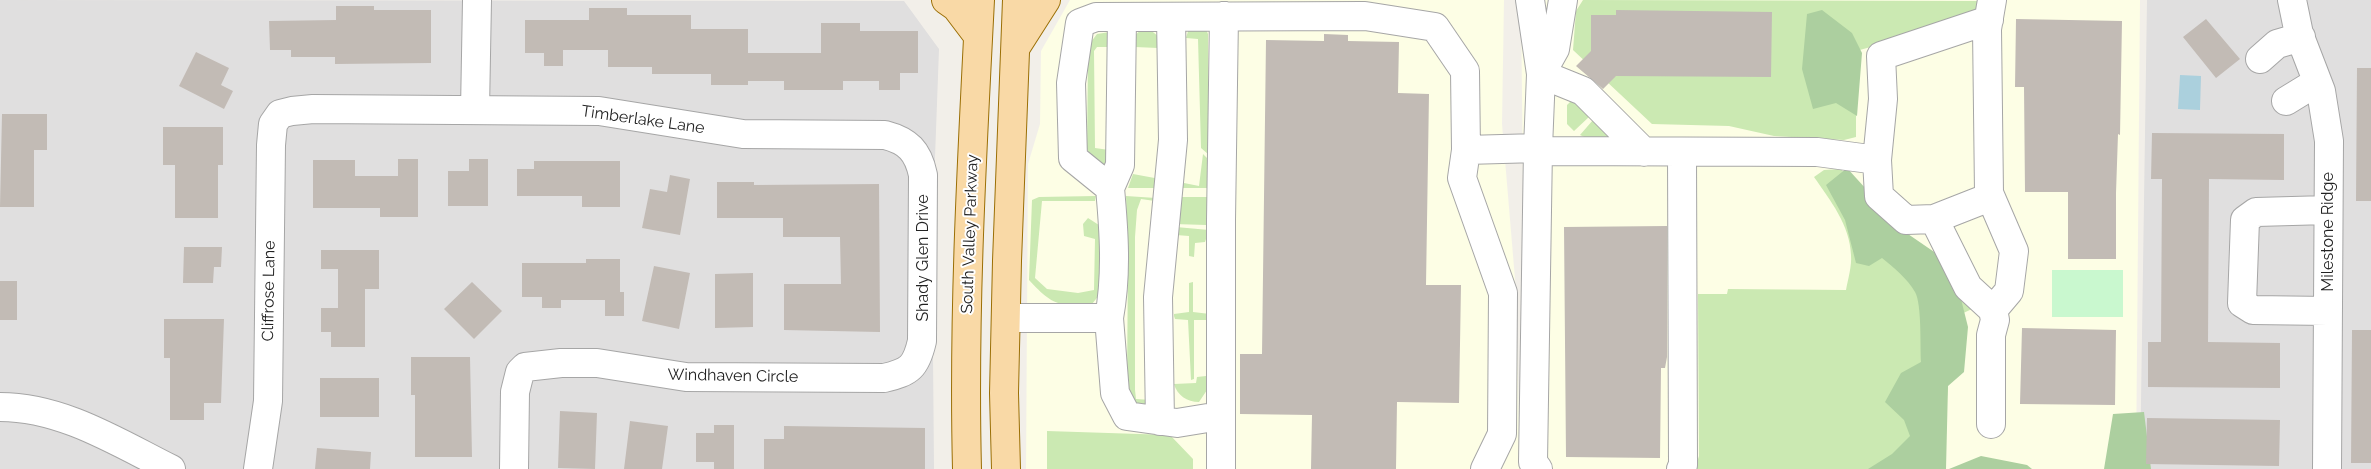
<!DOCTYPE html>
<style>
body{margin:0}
canvas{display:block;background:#f2efe9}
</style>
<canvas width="2371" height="469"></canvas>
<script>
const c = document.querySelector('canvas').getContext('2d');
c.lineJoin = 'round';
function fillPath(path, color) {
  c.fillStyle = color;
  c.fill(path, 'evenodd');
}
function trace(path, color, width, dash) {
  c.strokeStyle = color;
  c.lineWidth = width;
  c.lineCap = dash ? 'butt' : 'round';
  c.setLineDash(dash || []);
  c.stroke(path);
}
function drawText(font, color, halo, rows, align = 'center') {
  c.font = font + ' Raleway,sans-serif';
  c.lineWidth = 4;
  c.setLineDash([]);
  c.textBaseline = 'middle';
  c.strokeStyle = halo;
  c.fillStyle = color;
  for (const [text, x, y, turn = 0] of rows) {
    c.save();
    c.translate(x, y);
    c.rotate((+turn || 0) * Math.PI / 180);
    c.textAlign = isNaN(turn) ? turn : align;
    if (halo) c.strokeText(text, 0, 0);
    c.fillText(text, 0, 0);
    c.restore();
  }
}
const residential = new Path2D(`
 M0 0 904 1 939 49 932 239 934 469H0Z
 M2147 0H2371V469H2140Z`);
const education = new Path2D(`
 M1070 0H1504L1502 124 1516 291 1520 469H1026L1028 164 1040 124 1041 51Z
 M1521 0H2140L2136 469H1526Z`);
const grass = new Path2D(`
 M1583 0 1980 1V10L1908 32 1878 45 1856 51V137L1844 140 1774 136 1729 126 1652 124 1573 50 1576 11Z
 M1205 27 1208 34V154L1201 148 1198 39 1186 38 1189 28Z
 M1148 28 1159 37 1161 45 1158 48 1135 47 1133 37 1142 29Z
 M1110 32 1108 47H1097L1094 51 1095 148 1109 150 1110 160 1102 167 1092 159 1087 149 1088 56 1091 42 1097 34Z
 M1576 96 1590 116 1574 131 1567 124V105Z
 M1593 120 1610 132 1605 139 1593 141 1580 135Z
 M1203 154 1209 160V188H1180L1184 183 1199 186Z
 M1841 169 1885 221 1972 309 1959 315 1953 326 1941 469H1695L1699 456 1698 294H1727L1728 289 1846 290C1848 279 1852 266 1851 255 1850 225 1830 200 1814 177L1824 170Z
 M1133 174 1160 179 1158 188H1128Z
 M1096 196 1095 201H1042L1035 278 1047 289 1078 293 1094 290 1095 239 1084 236 1083 224 1088 218 1105 229 1104 289 1092 304C1059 307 1052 305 1029 280L1032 200 1039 197Z
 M1126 196 1156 198 1155 201 1141 199 1137 210 1135 237V390L1136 399 1151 400 1149 405 1136 403 1130 398 1127 386 1128 255Z
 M1178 197H1209L1208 223 1206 225 1174 224Z
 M1176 227 1209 230 1205 242 1195 243 1194 257 1189 256V236L1176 235Z
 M1193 282V312L1210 314V317L1207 320H1194V379L1191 380 1188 320 1175 319 1174 316V314L1189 312V283Z
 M1206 376 1209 387 1199 402C1187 402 1177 395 1174 384L1196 383 1197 377Z
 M1047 431 1170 435 1193 459V469H1047Z`);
const forest = new Path2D(`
 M1822 10 1852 33 1862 53 1857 116 1836 103 1813 109 1802 69 1807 14Z
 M1847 168 1905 232 1943 258 1956 279 1968 327 1964 372 1948 386 1946 469H1868L1892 454 1910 436 1904 420 1885 402 1901 373 1921 362C1920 347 1922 304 1915 292 1908 279 1893 267 1882 258L1869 266 1856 263 1845 220 1826 185Z
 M2144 412 2151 469H2104L2113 414Z
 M1981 456 2027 465 2032 469H1949Z`);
const park = new Path2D(`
 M2052 270H2123V317H2052Z`);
const water = new Path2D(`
 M2180 75 2201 76 2200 110 2178 109Z`);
const building = new Path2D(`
 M336 6H374V10H431V63L335 64V57H291V50H270L269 21 336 20Z
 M589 8H627V15H691V29H748V53H821V23H860V31H918V73H900V90H879V81H843V90H784V81H748V85H711V74H652V67H608V50H563V66H544V53H525V20H589Z
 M1616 10 1772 12 1771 77 1616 76 1603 89 1576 66 1591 51V15H1616Z
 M2016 19 2122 21 2120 135 2118 134 2116 193V259H2068V192H2025L2024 87H2015Z
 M2206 19 2240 59 2216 78 2183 37Z
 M1324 34 1348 35V41L1399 42 1398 93 1429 94 1426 285H1461L1459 403 1397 402 1396 469H1311L1312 415 1240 414V354H1262L1266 40 1324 41Z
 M196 52 229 68 221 85 233 91 224 109 179 86Z
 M2357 68H2371V201H2356Z
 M2 114H47V150H34V207H0Z
 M163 127H223V165H218V218H175V165H163Z
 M2152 133 2284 134V180L2209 179 2208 342 2280 343V388L2148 387V342H2161L2162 179H2151Z
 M398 159H418V217H380V208H313V160H355V176H398Z
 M469 159H488V206H448V171H469Z
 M534 161H620V207H582V196H517V169H534Z
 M670 175 690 179 680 235 642 228 650 189 667 192Z
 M717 182H754V185L879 184 880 332 784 330V284H841L840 237H783V218H717Z
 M1667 226V357L1665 368H1661L1660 458 1566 457 1564 227Z
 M184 247H222L221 267H214L213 283H183Z
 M321 250H379V289H365V347H331V332H321V308H338V269H321Z
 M586 259H620V292H624V316H605V300H561V308H542V297H522V263H586Z
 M654 266 690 273 679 329 642 321Z
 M753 273V327L715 328V274Z
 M0 281H17V320H0Z
 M472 282 502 311 474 339 444 309Z
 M164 319H224L221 403H204V420H170V358H164Z
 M2022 328 2116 330 2115 405 2020 404Z
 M2352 330H2371V463H2351Z
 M411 357H470L472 457H415V395H411Z
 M320 378H379V417H320Z
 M560 411 597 413 595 469 558 468Z
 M2147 418 2280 420 2279 466 2146 464Z
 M630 421 668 426 662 469H624Z
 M714 425H734V469H714V462H696V433H714Z
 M784 426 925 428V469H764V439H784Z
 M317 448 371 452 370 469H315Z`);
const minor = new Path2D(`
 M1530 0 1541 74 1538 148 1546 151 1817 152 1877 160 1883 99 1881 56 1989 20
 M2292 0 2299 34 2321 91 2329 141 2327 469
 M2260 59 2277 44 2301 37
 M1541 74 1583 91 1644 152
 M1541 74 1555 49 1563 0
 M2286 101 2317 82
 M475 110 477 0
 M1466 150 1538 148 1533 462 1538 469
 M1877 160 1879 196 1906 220 1934 219 1990 197
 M1110 188 1120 165 1122 18
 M1934 219 1968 287 1993 310
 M2328 311 2253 310 2242 303 2245 220 2256 212 2328 210
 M1006 318H1109C1117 274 1114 232 1110 188L1073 158 1071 83 1080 23 1096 17 1365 16 1435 27 1465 71 1466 150 1462 178 1503 293 1502 434 1485 469
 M1109 318 1115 393 1127 416 1177 423 1220 416
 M0 407C62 407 117 442 171 469
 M1160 421 1158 297 1173 140 1171 17
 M1991 424V335L1995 320 1993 310 2009 291 2014 251 1989 193 1987 29 1992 0
 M258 469 268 401 271 145 273 124 280 114 292 111 313 109 599 111 743 134 885 135C908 141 918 151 923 175L922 341C916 367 910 372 884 378L686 377 597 363H561L525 367 520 372 515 392 514 469
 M1221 469V220L1224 16
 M1681 469 1683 465 1682 152`);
const major = new Path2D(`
 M946 0 956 7 978 36
 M1016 47 1046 0
 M967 469C963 313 972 156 980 0
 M1006 469 1004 393 1007 261 1017 0`);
const streetNames = [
 ["Timberlake Lane",643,120,8],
 ["Milestone Ridge",2328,232,-90],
 ["South Valley Parkway",970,234,-88],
 ["Shady Glen Drive",923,258,-90],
 ["Cliffrose Lane",269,291,-89],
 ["Windhaven Circle",733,376,1]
];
fillPath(residential, '#e0dfdf');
fillPath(education, '#fdfee5');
fillPath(grass, '#cbe9b2');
fillPath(forest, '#accf9f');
fillPath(park, '#c9f8cf');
fillPath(water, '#abd0dd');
fillPath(building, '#c2bbb5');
trace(minor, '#a6a6a6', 30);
trace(major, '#9b6f05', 30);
trace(minor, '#fff', 28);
trace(major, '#f9d9a6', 28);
drawText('16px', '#222', '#fff', streetNames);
</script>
